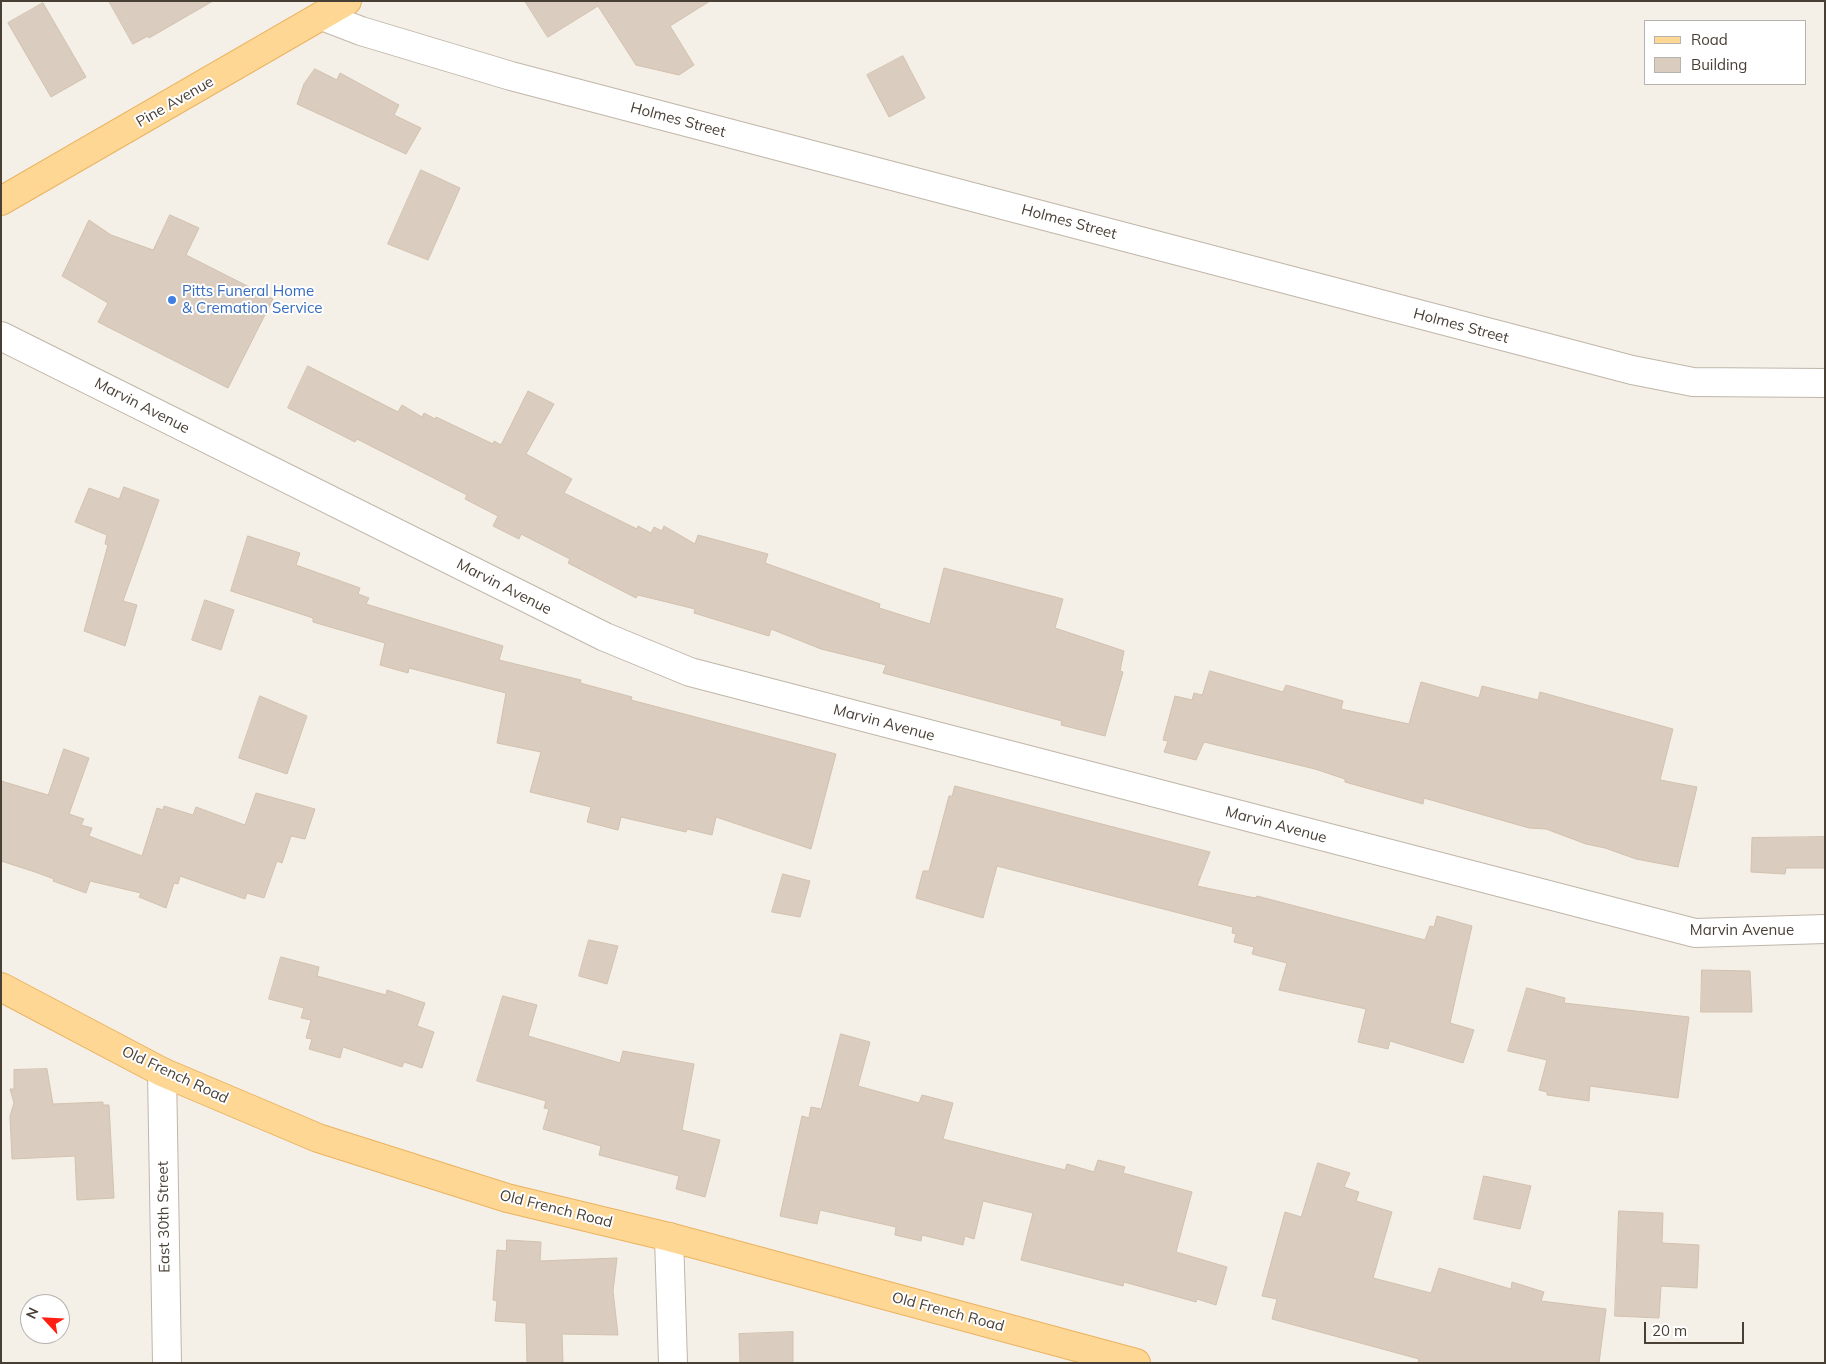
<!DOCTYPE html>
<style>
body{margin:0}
#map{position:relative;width:1826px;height:1364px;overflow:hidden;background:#f4efe7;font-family:Mulish,sans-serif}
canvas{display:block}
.frame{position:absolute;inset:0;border:2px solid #483f35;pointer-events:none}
.legend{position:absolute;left:1644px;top:20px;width:162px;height:65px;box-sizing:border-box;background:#fff;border:1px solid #b6b2ae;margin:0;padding:6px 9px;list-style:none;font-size:15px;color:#483f35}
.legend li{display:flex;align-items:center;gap:10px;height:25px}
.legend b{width:25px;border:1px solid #b6b2ae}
.north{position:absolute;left:20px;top:1294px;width:50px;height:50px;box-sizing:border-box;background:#fff;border:1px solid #b6b2ae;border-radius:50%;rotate:295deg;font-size:14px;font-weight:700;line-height:20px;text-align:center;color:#483f35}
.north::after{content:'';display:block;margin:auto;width:18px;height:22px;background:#ff2013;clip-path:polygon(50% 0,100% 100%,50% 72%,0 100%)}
.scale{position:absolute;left:1644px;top:1322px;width:100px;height:22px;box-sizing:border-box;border:2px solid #483f35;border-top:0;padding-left:6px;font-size:15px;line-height:18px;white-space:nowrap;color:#483f35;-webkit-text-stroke:4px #fff;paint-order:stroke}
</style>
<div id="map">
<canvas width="1826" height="1364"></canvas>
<div class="frame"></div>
<ul class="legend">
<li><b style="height:6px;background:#ffd795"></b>Road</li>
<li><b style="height:14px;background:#daccbe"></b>Building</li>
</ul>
<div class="north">N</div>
<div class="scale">20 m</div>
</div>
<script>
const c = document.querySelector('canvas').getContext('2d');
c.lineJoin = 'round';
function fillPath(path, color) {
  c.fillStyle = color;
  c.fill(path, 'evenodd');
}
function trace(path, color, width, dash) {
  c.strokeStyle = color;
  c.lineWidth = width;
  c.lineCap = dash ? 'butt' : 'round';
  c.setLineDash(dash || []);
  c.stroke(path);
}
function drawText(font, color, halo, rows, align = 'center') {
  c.font = font + ' Mulish,sans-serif';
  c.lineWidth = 4;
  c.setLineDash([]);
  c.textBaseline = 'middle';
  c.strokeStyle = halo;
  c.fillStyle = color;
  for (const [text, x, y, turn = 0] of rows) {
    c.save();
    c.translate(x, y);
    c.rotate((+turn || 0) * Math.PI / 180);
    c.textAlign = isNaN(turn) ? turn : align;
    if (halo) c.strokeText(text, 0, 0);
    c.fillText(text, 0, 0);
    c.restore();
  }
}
const building = new Path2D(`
 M109 1H213L149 38 148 36 133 44Z
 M525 1H710L670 26 694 65 679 75 636 65 598 6 548 37Z
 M43 3 86 77 51 97 8 23Z
 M903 56 925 98 889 117 867 75Z
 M315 69 337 80 340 73 399 105 394 115 421 128 406 154 297 104 304 84Z
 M421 170 460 188 428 260 388 244Z
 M170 215 199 228 186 255 273 299 228 388 98 322 108 303 62 276 89 220 111 235 153 250Z
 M308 366 398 412 402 405 422 417 424 413 435 419 436 417 493 444 494 441 501 445 528 391 554 404 526 454 572 479 564 493 637 529 638 526 651 533 654 527 662 531 664 526 695 544 698 535 768 554 765 563 880 604 879 608 930 624 944 568 1063 599 1055 628 1124 651 1120 671 1123 672 1105 736 1061 725 1062 721 883 673 886 665 821 649 771 629 769 636 694 613 695 609 638 595 636 598 568 563 570 559 521 534 519 539 493 526 498 516 465 499 467 495 357 439 355 442 288 408Z
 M124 487 159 500 123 601 137 605 125 646 84 631 108 545 105 544 107 535 75 522 89 488 119 499Z
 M248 536 300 553 296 565 360 588 358 594 369 598 366 604 503 646 499 660 581 680 580 683 632 697 631 700 836 754 811 849 716 817 712 835 687 829 686 832 621 817 618 830 587 822 591 807 530 792 541 752 497 743 506 693 409 668 408 673 380 665 385 643 313 622V618L231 591Z
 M205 600 234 610 221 650 192 640Z
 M1210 671 1283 692 1286 685 1343 701 1341 709 1409 724 1421 682 1479 698 1482 686 1538 700 1540 692 1673 729 1660 780 1697 787 1678 867 1636 859 1605 848 1586 844 1546 829 1529 828 1424 798 1423 804 1345 782V779L1315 769 1204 742 1196 760 1164 752 1168 741 1163 740 1175 696 1192 700 1194 693 1202 695Z
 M260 696 307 716 287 774 239 758Z
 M64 749 89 758 69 814 84 819 81 825 92 828 89 836 142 856 157 808 163 810 164 806 193 815 196 807 245 825 256 793 315 809 305 839 291 836 282 863 277 861 264 898 247 893 245 899 180 876 178 884 174 883 166 908 139 897 141 893 90 881 86 893 53 881 54 879 35 872 1 861V781L48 795Z
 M955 786 1210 852 1197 886 1255 898 1257 896 1425 940 1430 926 1434 927 1437 916 1472 926 1450 1023 1474 1030 1463 1063 1390 1041 1388 1049 1358 1042 1366 1009 1279 990 1287 963 1252 954 1254 947 1234 942 1236 934 1232 933 1233 927 997 866 983 918 916 898 923 871H929L949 796H952Z
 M1825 837V868H1786L1785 874 1751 872 1752 838Z
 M783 874 810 881 800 917 772 912Z
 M589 940 618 946 607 984 579 976Z
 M281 957 319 967 317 976 386 995 387 990 425 1003 417 1026 434 1032 422 1068 404 1062 402 1067 343 1047 340 1058 309 1049 312 1039 306 1038 311 1020 301 1018 304 1008 269 999Z
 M1702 970 1750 971 1752 1012H1701Z
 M1527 988 1565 998 1564 1003 1689 1017 1678 1098 1590 1086 1589 1101 1547 1095V1092L1539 1090 1547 1060 1508 1051Z
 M503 996 537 1005 528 1036 620 1063 623 1051 694 1064 682 1130 720 1140 705 1197 676 1189 679 1176 599 1155 601 1146 543 1129 549 1109 544 1108 546 1101 477 1081Z
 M841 1034 870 1042 858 1086 919 1103 922 1095 953 1103 943 1139 1065 1170 1067 1164 1094 1172 1098 1160 1125 1167 1123 1173 1192 1192 1176 1252 1227 1267 1216 1305 1197 1299 1196 1302 1124 1282 1123 1286 1021 1260 1033 1213 983 1201 974 1239 965 1236 963 1245 922 1235 921 1241 895 1235 896 1227 820 1210 817 1224 780 1216 802 1116 809 1118 811 1107 821 1109Z
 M47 1069 53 1104 103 1102V1105H109L114 1198 77 1200 75 1156 12 1159 10 1116 14 1103 10 1089H14V1070Z
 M1318 1163 1350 1173 1344 1187 1359 1192 1356 1201 1392 1212 1373 1278 1431 1293 1439 1268 1511 1289 1512 1282 1544 1292 1541 1301 1606 1309 1599 1363H1418L1419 1359 1272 1319 1277 1299 1262 1296 1285 1212 1301 1217Z
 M1484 1176 1531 1186 1520 1229 1474 1219Z
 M1619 1211 1663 1213 1662 1243 1699 1245 1697 1288 1661 1286 1659 1318 1615 1316Z
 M507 1240 541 1242 540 1261 617 1258 613 1291 618 1335 562 1334 563 1363H527L526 1323 495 1321 497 1301 493 1300 497 1250 506 1251Z
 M793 1332V1363H740L739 1334Z`);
const minor = new Path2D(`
 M322 16 361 31 511 76 1632 370 1693 382 1825 383
 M1 336 605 637 690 672 1695 933 1825 929
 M162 1072 167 1363
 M669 1237 673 1363`);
const major = new Path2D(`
 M1 201 347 1
 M1 987 162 1072 318 1138 507 1198 669 1237 1136 1363`);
const markers = [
 [172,300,5,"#3f7fe0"]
];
const streetNames = [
 ["Pine Avenue",175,102,-30],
 ["Holmes Street",678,120,15],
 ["Holmes Street",1069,222,15],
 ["Holmes Street",1461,326,15],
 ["Marvin Avenue",142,406,27],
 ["Marvin Avenue",504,587,27],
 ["Marvin Avenue",884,723,15],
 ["Marvin Avenue",1276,825,15],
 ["Marvin Avenue",1742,930],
 ["Old French Road",175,1075,25],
 ["Old French Road",556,1209,14],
 ["East 30th Street",164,1217,-91],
 ["Old French Road",948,1312,15]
];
const shopNames = [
 ["Pitts Funeral Home",182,291],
 ["& Cremation Service",182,308]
];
fillPath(building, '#daccbe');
trace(building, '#d2c1ae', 1);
trace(minor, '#c0b6a9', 30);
trace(major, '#eab35f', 30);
trace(minor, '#fff', 28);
trace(major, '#ffd795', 28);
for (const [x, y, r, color] of markers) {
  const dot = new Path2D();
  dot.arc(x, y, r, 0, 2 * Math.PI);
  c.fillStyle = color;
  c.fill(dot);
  trace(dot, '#fff', 2);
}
drawText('15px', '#483f35', '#fff', streetNames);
drawText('15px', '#366cbe', '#fff', shopNames, 'left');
</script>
